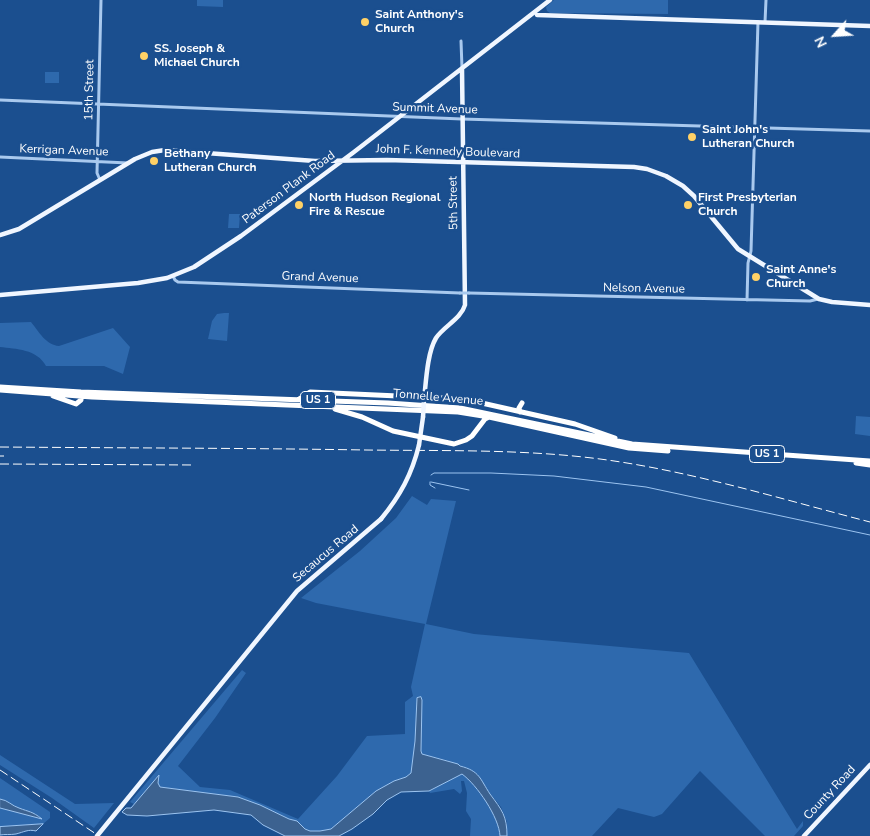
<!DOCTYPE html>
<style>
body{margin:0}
#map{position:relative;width:870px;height:836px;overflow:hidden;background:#1b4f8f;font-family:"Nunito Sans",sans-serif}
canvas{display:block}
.north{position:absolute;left:810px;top:10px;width:50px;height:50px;-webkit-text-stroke:4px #1b4f8f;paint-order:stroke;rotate:244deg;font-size:14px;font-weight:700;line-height:20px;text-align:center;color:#fff}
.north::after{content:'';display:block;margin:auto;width:18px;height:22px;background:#fff;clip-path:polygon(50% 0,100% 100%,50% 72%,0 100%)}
</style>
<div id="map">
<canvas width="870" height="836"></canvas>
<div class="north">N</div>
</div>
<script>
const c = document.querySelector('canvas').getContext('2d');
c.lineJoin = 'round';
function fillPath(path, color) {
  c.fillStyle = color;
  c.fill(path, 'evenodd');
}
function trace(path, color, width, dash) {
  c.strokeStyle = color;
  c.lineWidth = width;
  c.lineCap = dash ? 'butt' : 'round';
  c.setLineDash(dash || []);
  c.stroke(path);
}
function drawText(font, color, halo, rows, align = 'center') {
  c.font = font + ' "Nunito Sans",sans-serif';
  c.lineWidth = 5;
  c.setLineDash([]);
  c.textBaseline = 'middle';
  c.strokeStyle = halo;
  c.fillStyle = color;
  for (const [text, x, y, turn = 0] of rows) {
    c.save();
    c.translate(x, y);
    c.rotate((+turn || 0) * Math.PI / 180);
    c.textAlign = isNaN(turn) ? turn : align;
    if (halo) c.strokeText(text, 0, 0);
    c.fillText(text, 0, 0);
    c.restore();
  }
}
const green = new Path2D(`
 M197 0H223V7L197 6Z
 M554 0H668V14L550 13 547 11 546 7Z
 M45 72H59V83H45Z
 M229 214H240L239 228H228Z
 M224 313H229L227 341 208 339 212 321 217 314Z
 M31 322C39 332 46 345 59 346L113 328 130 347 123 374 104 366H46C37 349 16 349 0 347V323Z
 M856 416 870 417V436L855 434Z
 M412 496 427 505 431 499 456 501 426 624 474 634 689 653 797 829 803 821V826L794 836H765L700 771 662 814 654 817 618 808 592 836H507V822L501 807 471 770 446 760 422 754 421 751 422 700 421 697 417 698 415 741 411 773 406 777 394 781 376 791 331 829 320 831H310L305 829 297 821 289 819 260 805 238 797 160 787 158 783V776L134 804 130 802 242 670 246 673 215 718 178 766 200 787 230 790 298 819 337 776 367 736 405 734V702L413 696 411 687 425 624 316 603 301 598 360 551 396 518Z
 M0 755 75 804 114 803 94 828 52 798 0 765Z
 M462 774C477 785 499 816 500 836H470L471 819 466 811 467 793 464 781H461L462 791 460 794 454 789 430 793 429 791Z
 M0 778 50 812V818L43 824 0 827V808L41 818C31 810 28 812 18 808 11 805 8 800 0 799Z`);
const water = new Path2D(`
 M421 697 422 700 421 751 422 754 458 764 460 766C480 771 480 779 490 794 502 810 507 816 507 836H500C499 817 477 785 462 774L429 791 401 792 387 800 373 814 352 829 339 836H285L263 825 251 815 214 810 147 816 127 815 122 812 126 808H131L159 775 158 783 160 787 238 797 260 805 289 819 297 821 305 829 310 831H320L331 829 376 791 394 781 406 777 411 773 415 741 417 698Z
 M0 799C8 800 12 806 19 808 29 812 32 811 42 819L0 808Z
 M43 824 36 831C28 829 24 832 16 834 10 835 5 834 0 835V827Z`);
const stream = new Path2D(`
 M431 475 434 473H491L554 476 646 487 870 535
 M430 482V485L435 488
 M431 482 469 490`);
const minor = new Path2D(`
 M765 22 766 0
 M461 41 462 68
 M0 100 462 119 870 131
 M0 157 128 163
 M100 180 97 173 101 0
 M173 276 175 280 178 282 460 293
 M469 293 810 301 818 299
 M747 300 748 263 751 251 758 22`);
const major = new Path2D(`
 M537 15 870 26
 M0 235 19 229 135 159 152 152 165 150 315 161 387 160 634 167 647 169 666 176 683 186 694 196 738 249 819 299 832 302 870 305
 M0 295 138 283 167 278 194 267 241 236 354 152 550 0
 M424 400C426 383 427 353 436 338 444 326 461 319 465 305L462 69
 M419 445 423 417
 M97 836 297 591 381 519
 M804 836 870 765`);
const highway = new Path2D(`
 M0 387 81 392 388 403 460 408 632 444 870 461
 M0 390 92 397 458 412 489 417 629 448 668 451
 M53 396 76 404 81 400V393
 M299 399 310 392 464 399 575 424 615 438
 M335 409 362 417 393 431 454 444 466 440 472 436 485 419 489 417
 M520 412 519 408 522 403
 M856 463 870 465`);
const rail = new Path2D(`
 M0 447C122 448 244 448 366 450 444 451 523 449 600 459 691 471 781 499 870 522
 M0 456H4
 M0 464 195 465
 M0 770 99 836`);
const minorBridge = new Path2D(`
 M460 293H469`);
const majorBridge = new Path2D(`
 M423 417 424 401
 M381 519C400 496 412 474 419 445`);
const markers = [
 [365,22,5,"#ffd166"],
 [144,56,5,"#ffd166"],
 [692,137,5,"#ffd166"],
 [154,161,5,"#ffd166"],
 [299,205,5,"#ffd166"],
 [688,205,5,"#ffd166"],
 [756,277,5,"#ffd166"]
];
const shields = [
 [318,400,35],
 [767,454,35]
];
const shieldNames = [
 ["US 1",318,400],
 ["US 1",767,454]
];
const poiNames = [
 ["Saint Anthony's",375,15],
 ["Church",375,29],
 ["SS. Joseph &",154,49],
 ["Michael Church",154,63],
 ["Saint John's",702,130],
 ["Lutheran Church",702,144],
 ["Bethany",164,154],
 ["Lutheran Church",164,168],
 ["North Hudson Regional",309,198],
 ["Fire & Rescue",309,212],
 ["First Presbyterian",698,198],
 ["Church",698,212],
 ["Saint Anne's",766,270],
 ["Church",766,284]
];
const streetNames = [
 ["15th Street",90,90,-89],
 ["Summit Avenue",435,109,2],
 ["Kerrigan Avenue",64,151,2],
 ["John F. Kennedy Boulevard",448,152,2],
 ["Paterson Plank Road",289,188,-37],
 ["5th Street",454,203,-91],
 ["Grand Avenue",320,278,2],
 ["Nelson Avenue",644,289,1],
 ["Tonnelle Avenue",438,398,5],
 ["Secaucus Road",326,554,-40],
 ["County Road",830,793,-47]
];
fillPath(green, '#2e69ad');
fillPath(water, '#3c6290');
trace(water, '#9cc4f0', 1);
trace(stream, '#9cc4f0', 1);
trace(minor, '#a9c9ee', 3);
trace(major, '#f0f6ff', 4.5);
trace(highway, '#fff', 5);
trace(rail, '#fff', 1, [9, 4]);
trace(minorBridge, '#a9c9ee', 3);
trace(majorBridge, '#f0f6ff', 4.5);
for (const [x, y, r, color] of markers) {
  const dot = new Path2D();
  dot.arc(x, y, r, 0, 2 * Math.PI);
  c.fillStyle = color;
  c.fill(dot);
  trace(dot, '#1b4f8f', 2);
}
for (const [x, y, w] of shields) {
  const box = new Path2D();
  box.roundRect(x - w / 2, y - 8.5, w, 17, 4);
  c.fillStyle = '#1b4f8f';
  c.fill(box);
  trace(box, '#fff', 1);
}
drawText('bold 11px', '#fff', null, shieldNames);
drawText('bold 12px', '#fff', '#1b4f8f', poiNames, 'left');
drawText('12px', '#fff', '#1b4f8f', streetNames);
</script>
